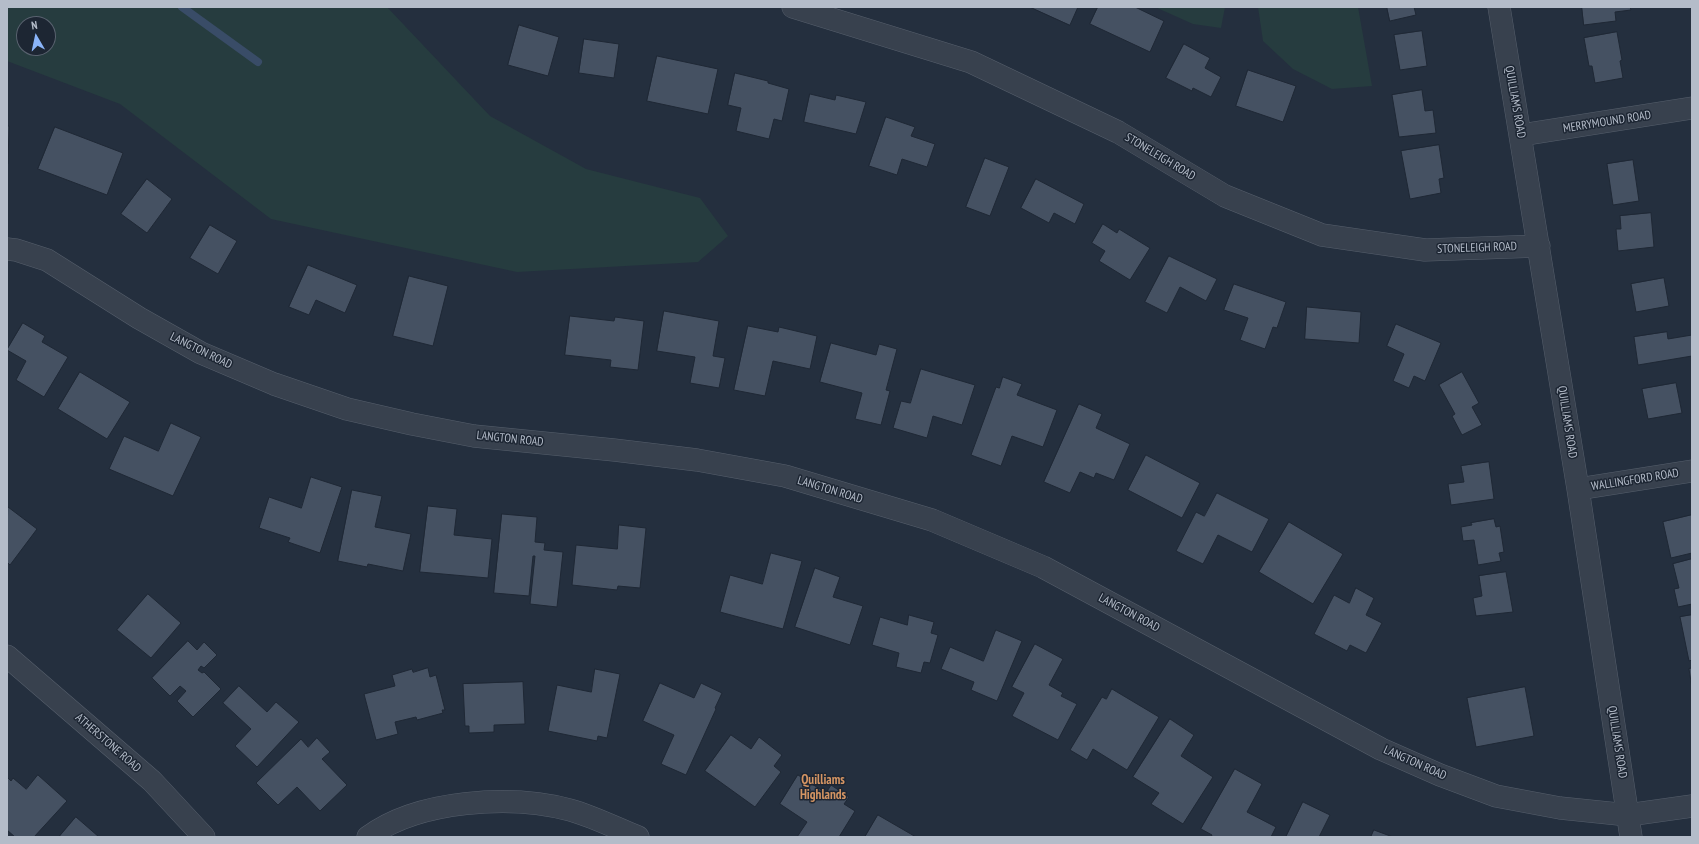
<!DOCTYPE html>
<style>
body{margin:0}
#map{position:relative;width:1699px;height:844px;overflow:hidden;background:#242f3e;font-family:"PT Sans Narrow",sans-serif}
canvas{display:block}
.frame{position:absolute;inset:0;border:8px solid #b4bcc9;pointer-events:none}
.north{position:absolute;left:16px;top:16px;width:40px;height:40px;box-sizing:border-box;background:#1d2633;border:1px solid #59626f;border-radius:50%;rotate:351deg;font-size:11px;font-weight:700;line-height:16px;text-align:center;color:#b4bcc9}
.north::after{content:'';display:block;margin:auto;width:14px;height:18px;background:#8ab4f8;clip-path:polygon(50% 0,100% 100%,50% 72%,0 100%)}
</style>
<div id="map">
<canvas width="1699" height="844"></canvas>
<div class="frame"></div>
<div class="north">N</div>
</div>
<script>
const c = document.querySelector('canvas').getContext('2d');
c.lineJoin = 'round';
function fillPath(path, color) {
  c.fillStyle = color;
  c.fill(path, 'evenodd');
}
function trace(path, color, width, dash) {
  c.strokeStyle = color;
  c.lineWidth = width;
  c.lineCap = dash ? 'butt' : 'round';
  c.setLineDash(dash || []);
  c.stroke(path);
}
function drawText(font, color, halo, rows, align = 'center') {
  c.font = font + ' "PT Sans Narrow",sans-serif';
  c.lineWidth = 3;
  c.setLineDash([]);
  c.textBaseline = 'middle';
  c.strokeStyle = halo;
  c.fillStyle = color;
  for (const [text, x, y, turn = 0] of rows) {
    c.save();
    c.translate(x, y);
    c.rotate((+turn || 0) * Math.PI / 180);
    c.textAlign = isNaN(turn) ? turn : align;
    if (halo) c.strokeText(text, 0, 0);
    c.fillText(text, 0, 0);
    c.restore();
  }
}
const green = new Path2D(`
 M7 7H387L490 116 586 169 700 198 728 236 698 262 517 272 271 219 120 104 7 61ZM24 24H48V48H24Z
 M1155 7H1225L1221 28 1193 24Z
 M1258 7H1358L1372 86 1332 89 1293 69 1263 41Z`);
const stream = new Path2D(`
 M182 7 258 62`);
const building = new Path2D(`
 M1030 7H1078L1070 25Z
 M1098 7H1135L1164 21 1150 52 1090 24Z
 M1387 7H1414L1416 15 1390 21Z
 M1582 7H1630L1631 10 1615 12 1616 21 1584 25Z
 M519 25 559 37 548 76 508 65Z
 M1422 31 1427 66 1400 70 1394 35Z
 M1617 32 1622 60 1620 61 1623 78 1595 83 1592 66H1589L1584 38Z
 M584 39 619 44 614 78 579 73Z
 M1184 44 1210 58 1205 68 1221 77 1211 97 1193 88 1192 91 1166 78Z
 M657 56 718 69 708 114 647 101Z
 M1248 70 1296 86 1283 122 1236 106Z
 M735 73 768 81V83L789 89 782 121 774 119 769 139 736 131 741 108 728 105Z
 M1422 90 1425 111 1433 110 1436 133 1399 137 1392 95Z
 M810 94 835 100 836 95 866 102 856 134 804 122Z
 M886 117 915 127 911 136 935 144 927 167 902 159 897 175 869 166Z
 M7 126H9L8 164H7Z
 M55 127 123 153 107 195 38 169Z
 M1439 145 1444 178 1439 179 1441 193 1410 199 1401 151Z
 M985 158 1009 167 990 216 966 207Z
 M1633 160 1639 201 1613 205 1607 164Z
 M147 179 172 199 147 233 121 214Z
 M1036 179 1084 204 1075 224 1054 213 1049 223 1021 208Z
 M1651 213 1654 247 1618 251 1616 229H1621L1620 216Z
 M1103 224 1117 233 1119 229 1150 248 1130 280 1099 261 1105 251 1092 243Z
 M210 225 237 241 218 274 190 258Z
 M1169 256 1217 279 1206 301 1180 287 1167 313 1145 302Z
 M308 265 357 285 345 313 316 300 309 315 289 307Z
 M409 276 448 286 433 346 393 336Z
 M1664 278 1669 306 1636 312 1631 284Z
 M1234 284 1286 302 1277 328 1273 327 1265 349 1240 340 1248 318 1224 310Z
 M1307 307 1361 312 1359 343 1305 339Z
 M664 311 719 321 713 356 725 358 719 388 690 383 695 357 657 351Z
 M570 316 614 321 615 317 644 321 638 370 610 367 611 360 565 355Z
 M23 323 45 336 42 342 68 357 44 397 16 380 26 361 7 350Z
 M1396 324 1441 343 1425 381 1414 376 1409 388 1393 381 1404 354 1387 346Z
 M748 326 778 332 779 327 817 336 810 369 773 361 765 396 734 390Z
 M1667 332 1668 339 1692 335V356L1638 365 1634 337Z
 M831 343 876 355 879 344 897 349 886 390 890 391 881 425 855 419 862 393 820 382Z
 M921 369 975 385 962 425 933 416 927 438 893 428 901 401 910 403Z
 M80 372 130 402 107 439 58 409Z
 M1462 372 1479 403 1472 407 1482 425 1462 435 1452 416 1455 414 1439 385Z
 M1003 377 1022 384 1017 395 1057 410 1043 447 1012 436 1001 466 971 455 996 387 999 388Z
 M1676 383 1682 413 1648 419 1642 389Z
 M1079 404 1102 414 1096 428 1130 444 1114 480 1096 473 1094 478 1080 472 1070 493 1044 482Z
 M171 423 201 437 173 496 109 469 124 436 158 451Z
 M1146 455 1200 483 1182 518 1128 490Z
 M1489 462 1494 499 1451 505 1448 484 1464 482 1461 466Z
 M311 477 342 487 320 553 288 542 290 538 259 528 269 497 301 508Z
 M352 490 382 496 375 527 411 534 403 571 368 564 367 567 338 561Z
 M1217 493 1269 519 1252 552 1218 535 1203 564 1176 551 1196 512 1204 516Z
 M428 506 457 509 454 535 492 539 488 578 420 572Z
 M8 507 37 529 10 565 7 562Z
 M502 514 537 517 535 542 545 543 544 550 563 552 557 607 530 604 535 556H533L529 596 494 593Z
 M1692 515V553L1671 558 1663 522Z
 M1494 519 1496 527 1500 526 1504 552 1499 553 1501 561 1478 565 1474 540 1463 541 1461 527 1472 525 1471 523Z
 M1289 522 1343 554 1313 604 1259 572Z
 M619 525 646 528 640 588 618 586 617 590 572 585 576 545 617 549Z
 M771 553 802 561 783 629 720 612 730 575 762 584Z
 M1692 559V604L1678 607 1674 589 1679 588 1673 564Z
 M815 568 840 577 833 597 863 606 850 645 795 627Z
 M1506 572 1513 612 1476 616 1473 598 1482 596 1479 576Z
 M1356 588 1374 598 1366 615 1382 623 1366 653 1350 645 1347 651 1314 634 1334 595 1349 603Z
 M148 594 181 623 151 658 117 630Z
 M909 615 934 622 931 633 938 635 930 663 924 662 921 673 896 667 899 653 872 645 880 617 907 625Z
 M1692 615V660L1689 661 1680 617Z
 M996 630 1022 641 997 701 971 690 974 682 941 669 950 647 983 661Z
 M188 641 197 650 204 642 217 655 204 668 201 666 198 670 202 673 204 672 221 689 193 717 177 701 186 691 180 686 170 696 152 678Z
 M1035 644 1063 659 1049 685 1063 693 1061 696 1077 704 1058 740 1012 716 1024 693 1012 687Z
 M428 668 430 677 436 675 445 710H442L443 713 417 720 416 717 395 722 398 734 376 740 364 694 395 686 392 675 412 669 413 672Z
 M1692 668V688L1689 669Z
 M595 669 620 674 607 738 598 736 597 741 548 731 557 685 591 692Z
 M523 682 525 724 494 725V732L469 733V726H465L463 684Z
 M660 683 694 698 701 683 722 693 715 708 716 709 686 775 661 764 674 735 643 721Z
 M239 686 267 712 276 702 299 722 257 767 235 746 251 729 223 703Z
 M1525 687 1534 736 1476 747 1467 698Z
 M1112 689 1159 717 1127 770 1093 749 1087 760 1070 750 1102 697 1106 699Z
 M1170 719 1194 735 1181 756 1213 777 1183 824 1151 804 1159 793 1133 777Z
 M731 735 751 749 759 737 782 755 774 766 781 772 755 807 705 771Z
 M317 738 330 752 322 759 347 785 320 811 297 787 278 805 256 783 301 739 308 747Z
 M1235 769 1262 784 1247 812 1276 827 1271 837H1211L1212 835 1201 829Z
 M38 775 67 801 34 837H15L7 830V777L11 781 13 778 26 789Z
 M798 775 826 793 831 785 849 797 844 804 855 811 839 837H797L807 822 780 804Z
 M1303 802 1330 815 1319 837H1286Z
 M878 815 916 837H865Z
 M76 817 99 837H59Z
 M1374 830 1393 837H1371Z`);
const minor = new Path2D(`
 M793 7 971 62 1118 132 1225 196 1322 235 1425 250 1539 246
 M1499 7 1578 489 1631 837
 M1521 135 1692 108
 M7 249 16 250 47 260 139 318 201 353 274 384 347 409 412 424 474 436 614 450 697 460 785 476 932 520 1043 567 1381 749 1440 775 1496 796 1560 808 1628 815 1692 806
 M1578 489 1692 471
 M7 656 152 781 204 837
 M368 837C418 800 511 794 570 810 592 816 616 828 638 837`);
const streetNames = [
 ["QUILLIAMS ROAD",1515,102,80],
 ["MERRYMOUND ROAD",1607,122,-9],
 ["STONELEIGH ROAD",1160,157,31],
 ["STONELEIGH ROAD",1477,248,-2],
 ["LANGTON ROAD",201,351,26],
 ["QUILLIAMS ROAD",1567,422,81],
 ["LANGTON ROAD",510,439,6],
 ["WALLINGFORD ROAD",1635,480,-9],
 ["LANGTON ROAD",830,490,17],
 ["LANGTON ROAD",1129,613,28],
 ["QUILLIAMS ROAD",1617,742,81],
 ["ATHERSTONE ROAD",108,743,41],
 ["LANGTON ROAD",1415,763,24]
];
const neighbourhoodNames = [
 ["Quilliams",823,780],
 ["Highlands",823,795]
];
fillPath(green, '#263c3f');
trace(stream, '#394c67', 8);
fillPath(building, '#455162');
trace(building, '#1f2835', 1);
trace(minor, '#565f6c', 23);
trace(minor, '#38414e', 22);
drawText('12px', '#b4bcc9', '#1d2633', streetNames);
drawText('bold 13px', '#d59563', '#1d2633', neighbourhoodNames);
</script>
